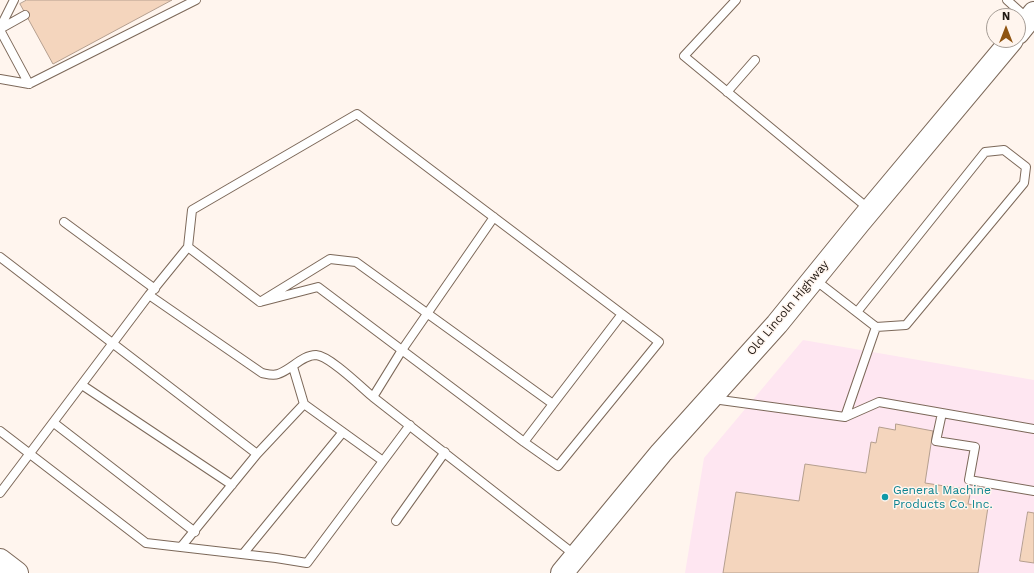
<!DOCTYPE html>
<style>
body{margin:0}
#map{position:relative;width:1034px;height:573px;overflow:hidden;background:#fff5ee;font-family:"Work Sans",sans-serif}
canvas{display:block}
.north{position:absolute;left:986px;top:8px;width:40px;height:40px;box-sizing:border-box;background:#fff5ee;border:1px solid #a69d96;border-radius:50%;rotate:0deg;font-size:11px;font-weight:700;line-height:16px;text-align:center;color:#211913}
.north::after{content:'';display:block;margin:auto;width:14px;height:18px;background:#8f5411;clip-path:polygon(50% 0,100% 100%,50% 72%,0 100%)}
</style>
<div id="map">
<canvas width="1034" height="573"></canvas>
<div class="north">N</div>
</div>
<script>
const c = document.querySelector('canvas').getContext('2d');
c.lineJoin = 'round';
function fillPath(path, color) {
  c.fillStyle = color;
  c.fill(path, 'evenodd');
}
function trace(path, color, width, dash) {
  c.strokeStyle = color;
  c.lineWidth = width;
  c.lineCap = dash ? 'butt' : 'round';
  c.setLineDash(dash || []);
  c.stroke(path);
}
function drawText(font, color, halo, rows, align = 'center') {
  c.font = font + ' "Work Sans",sans-serif';
  c.lineWidth = 3;
  c.setLineDash([]);
  c.textBaseline = 'middle';
  c.strokeStyle = halo;
  c.fillStyle = color;
  for (const [text, x, y, turn = 0] of rows) {
    c.save();
    c.translate(x, y);
    c.rotate((+turn || 0) * Math.PI / 180);
    c.textAlign = isNaN(turn) ? turn : align;
    if (halo) c.strokeText(text, 0, 0);
    c.fillText(text, 0, 0);
    c.restore();
  }
}
const industrial = new Path2D(`
 M803 340 1034 380V573H685L704 458Z`);
const building = new Path2D(`
 M27 0H172L53 64 20 4Z
 M896 424 933 431 925 483 971 490 968 504 988 507 978 573H723L736 492 799 501 805 464 866 473 871 442 876 443 879 427 895 430Z
 M1028 512 1034 513V563L1020 561Z`);
const lane = new Path2D(`
 M736 0 684 56 869 209
 M1007 0 1028 19
 M0 28 14 0
 M0 29 25 15
 M0 30 29 84 196 0
 M0 79 29 84
 M727 92 755 60
 M494 217 402 350 373 397 575 555
 M64 222 155 289
 M188 247 192 210 357 114 622 314 553 404
 M0 257 257 454 181 547
 M330 259 356 262 553 404 524 442 318 287 260 302Z
 M814 279 876 327 906 325 1024 183 1026 167 1004 150 985 152 857 312
 M149 295 188 247 260 302
 M293 367 304 404 383 461
 M82 385 232 485
 M713 399 845 417 879 402 1034 429
 M942 413 936 441 975 447 969 480 1034 491
 M845 417 876 327
 M54 423 195 532
 M0 431 146 543 276 558 307 563 410 425
 M524 442 558 466 659 342 622 314
 M257 454 304 404
 M0 493 149 295 262 373C267 374 273 376 278 374 291 370 302 355 316 355 330 356 361 387 373 397
 M396 521 445 452
 M243 554 343 432`);
const secondary = new Path2D(`
 M1018 33 1034 13
 M562 573 661 453 777 324 859 223 1012 40`);
const primary = new Path2D(`
 M0 560 17 573`);
const markers = [
 [885,497,4,"#0f9aa8"]
];
const streetNames = [
 ["Old Lincoln Highway",788,308,-50]
];
const cultureNames = [
 ["General Machine",893,490],
 ["Products Co. Inc.",893,504]
];
fillPath(industrial, '#fee6f1');
fillPath(building, '#f4d5bd');
trace(building, '#b59f8f', 1);
trace(lane, '#7c6859', 10);
trace(secondary, '#7c6859', 24);
trace(primary, '#7c6859', 24);
trace(lane, '#fff', 8);
trace(secondary, '#fff', 22);
trace(primary, '#fff', 22);
for (const [x, y, r, color] of markers) {
  const dot = new Path2D();
  dot.arc(x, y, r, 0, 2 * Math.PI);
  c.fillStyle = color;
  c.fill(dot);
  trace(dot, '#fff5ee', 1.5);
}
drawText('12px', '#211913', '#fff5ee', streetNames);
drawText('12px', '#0d838f', '#fff5ee', cultureNames, 'left');
</script>
